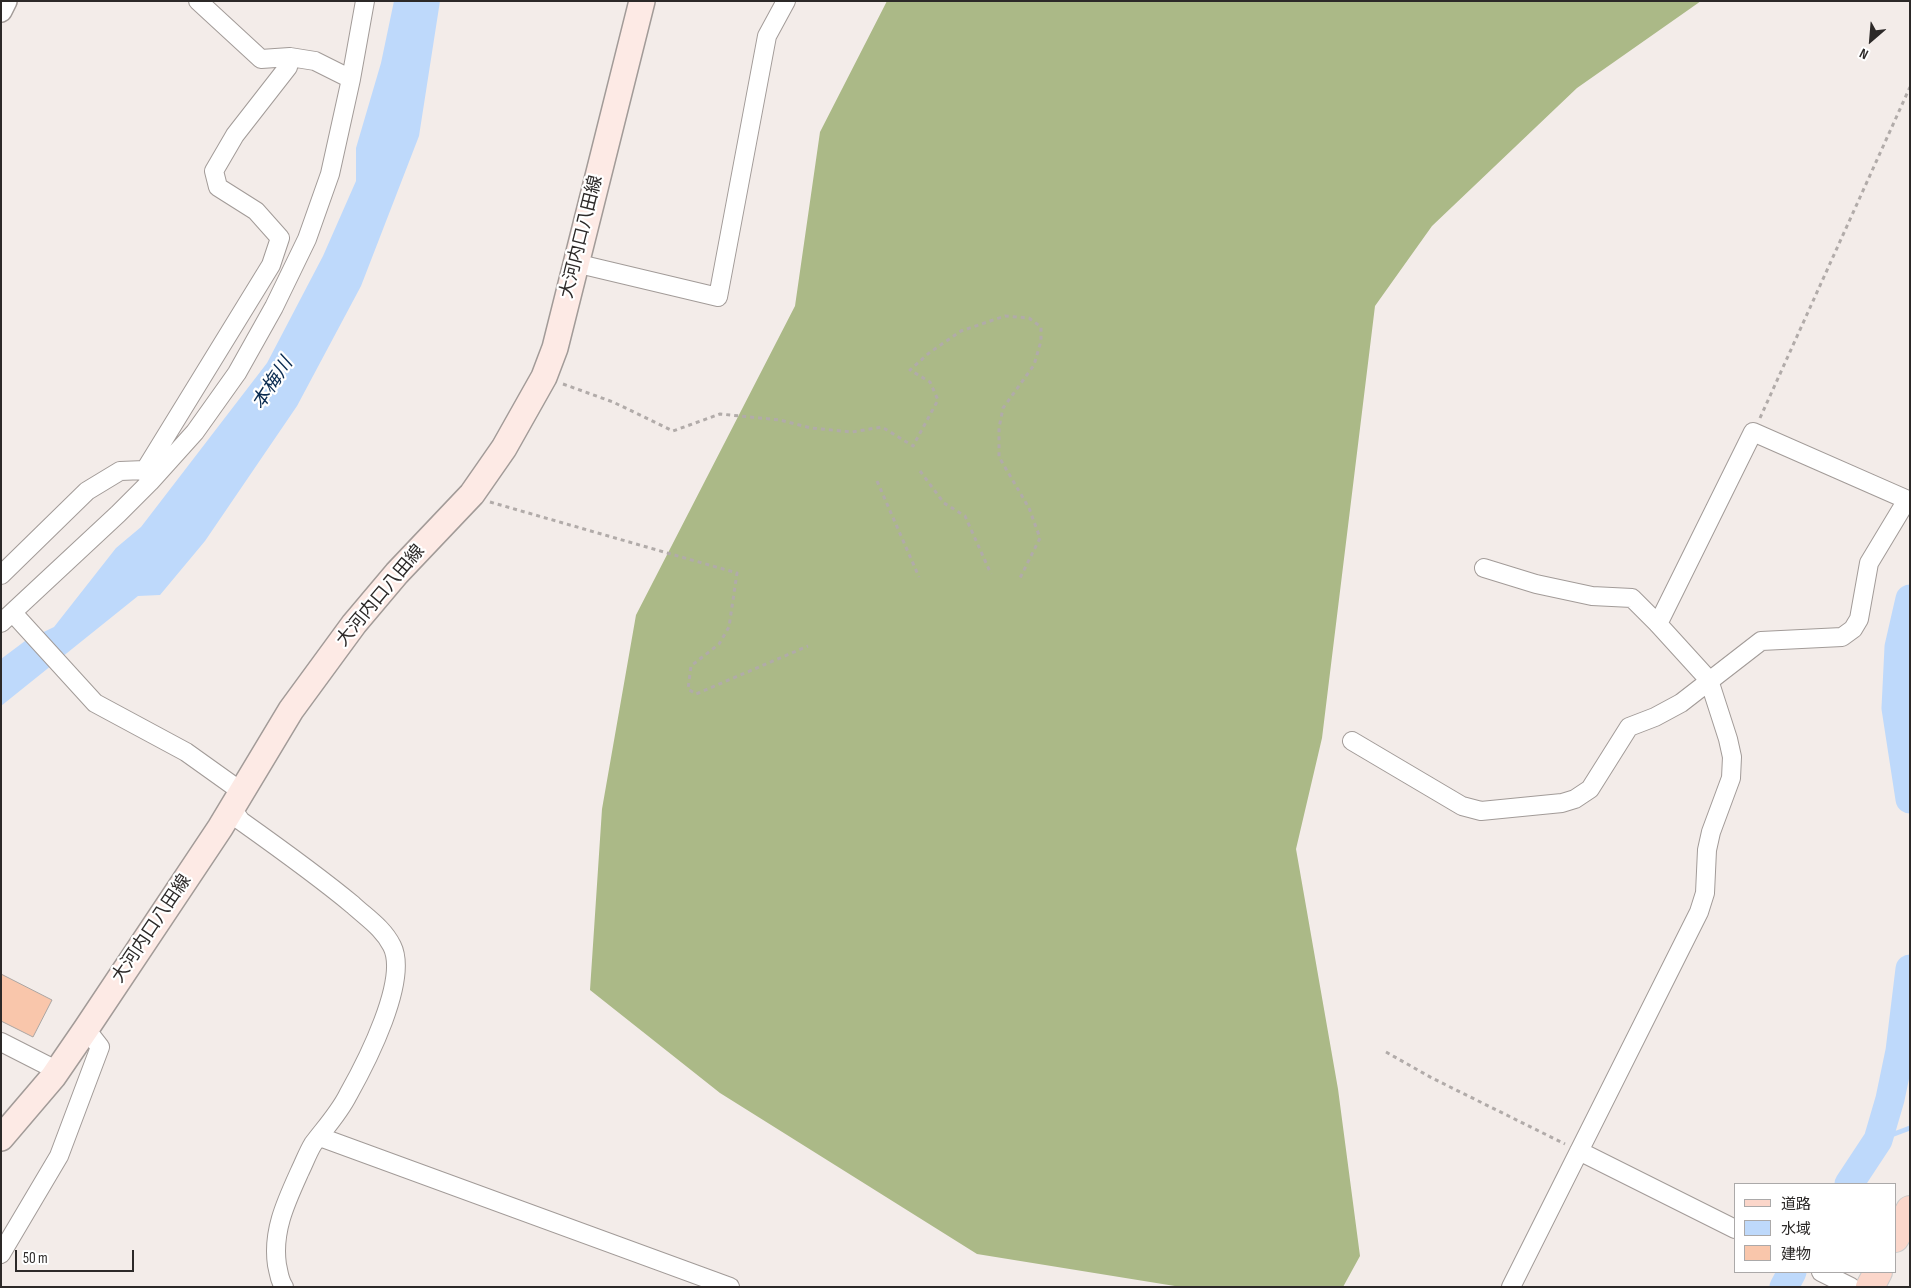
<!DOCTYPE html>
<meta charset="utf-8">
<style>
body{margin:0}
#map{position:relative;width:1911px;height:1288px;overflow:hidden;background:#f3ece9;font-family:"Sofia Sans Condensed","Noto Sans JP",sans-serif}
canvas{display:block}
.frame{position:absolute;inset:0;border:2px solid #2c2928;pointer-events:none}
.legend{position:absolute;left:1734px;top:1183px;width:162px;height:90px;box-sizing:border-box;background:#fff;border:1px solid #aba9a9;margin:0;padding:6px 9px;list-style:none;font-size:15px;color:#2c2928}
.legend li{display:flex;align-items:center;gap:10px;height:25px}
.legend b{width:25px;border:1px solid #aba9a9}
.north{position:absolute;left:1846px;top:15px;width:50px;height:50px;-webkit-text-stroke:4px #fff;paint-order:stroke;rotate:207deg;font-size:14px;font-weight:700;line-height:20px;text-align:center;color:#2c2928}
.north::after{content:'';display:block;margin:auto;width:18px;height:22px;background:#2c2928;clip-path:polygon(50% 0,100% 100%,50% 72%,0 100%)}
.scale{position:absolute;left:15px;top:1250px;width:119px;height:22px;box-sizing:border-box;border:2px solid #2c2928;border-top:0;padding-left:6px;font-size:15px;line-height:18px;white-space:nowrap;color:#2c2928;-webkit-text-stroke:4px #fff;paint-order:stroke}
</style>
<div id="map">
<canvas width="1911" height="1288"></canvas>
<div class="frame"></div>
<ul class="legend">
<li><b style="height:6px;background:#fbd6ca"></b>道路</li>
<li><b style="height:14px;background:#bed9fb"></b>水域</li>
<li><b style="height:14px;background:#f9c6ab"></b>建物</li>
</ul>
<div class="north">N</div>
<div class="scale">50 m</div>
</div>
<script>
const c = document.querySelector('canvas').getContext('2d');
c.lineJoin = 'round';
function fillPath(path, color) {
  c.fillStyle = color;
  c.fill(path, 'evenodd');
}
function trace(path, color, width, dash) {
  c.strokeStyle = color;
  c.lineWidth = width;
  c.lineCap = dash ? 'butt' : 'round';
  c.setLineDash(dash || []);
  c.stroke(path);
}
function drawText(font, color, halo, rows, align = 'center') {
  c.font = font + ' "Sofia Sans Condensed","Noto Sans JP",sans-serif';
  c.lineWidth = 4.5;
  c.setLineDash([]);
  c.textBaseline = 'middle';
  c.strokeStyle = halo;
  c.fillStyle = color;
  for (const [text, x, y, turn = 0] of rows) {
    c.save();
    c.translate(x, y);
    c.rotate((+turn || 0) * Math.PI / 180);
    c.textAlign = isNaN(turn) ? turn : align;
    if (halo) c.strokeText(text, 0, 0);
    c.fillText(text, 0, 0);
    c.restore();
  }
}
const forest = new Path2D(`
 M887 1H1701L1577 88 1432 226 1375 306 1322 738 1296 849 1338 1089 1360 1256 1343 1287H1181L977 1254 720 1093 590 990 602 809 636 615 795 306 820 132Z`);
const water = new Path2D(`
 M394 1H440L419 136 361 286 297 406 205 541 160 595 138 596 1 706V659L25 641 54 627 116 548 141 527 267 363 323 256 356 181V148L381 63Z`);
const stream = new Path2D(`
 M1878 1140 1910 1128`);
const river = new Path2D(`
 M1910 599 1899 647 1896 708 1910 799
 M1849 1184 1878 1140 1890 1099 1900 1051 1910 969
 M1784 1287 1792 1272`);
const building = new Path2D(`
 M1 974 52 1000 33 1037 1 1021Z`);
const path = new Path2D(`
 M563 384 613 402 673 431 720 414 780 420 811 428 852 432 882 427 913 446 938 400 930 382 910 370 929 353 961 331 1005 316 1029 318 1041 327V341L1034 365 1003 408 999 428V457L1029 508 1040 538 1019 580
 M1760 418 1910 87
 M920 471 944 503 965 516 991 574
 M877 481 919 577
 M490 502 737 573 729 627 719 644 691 666 688 689 696 694 808 646
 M1386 1052 1432 1078 1565 1144`);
const minor = new Path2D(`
 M198 1 261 59 290 57 315 61 351 79
 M575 263 718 297 767 36 786 1
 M150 482 145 470 271 265 280 238 256 211 218 187 214 171 235 135 288 67 290 57
 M1484 568 1536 584 1592 596 1632 598 1658 624 1709 680 1728 739 1732 757 1731 778 1711 832 1707 850 1705 893 1699 912 1511 1287
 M1 575 87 491 120 471 145 470
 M13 613 95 703 186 752 242 792
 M1 623 118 514 150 482 195 432 237 373 274 307 307 239 330 174 351 79 365 1
 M1658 624 1753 432 1910 501
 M1352 741 1462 806 1481 811 1562 803 1575 799 1590 789 1629 727 1655 717 1681 703 1761 641 1842 637 1853 629 1859 619 1869 563 1907 500
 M232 809 241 821C279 848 317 875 353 905 367 918 383 928 392 946 409 980 366 1063 348 1095 339 1113 325 1128 313 1144 308 1152 304 1163 300 1171 286 1202 272 1231 277 1265 279 1273 279 1280 284 1287
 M1 1042 58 1071
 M320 1137 730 1287
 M1579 1151 1735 1229
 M1 1254 59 1156 100 1047 86 1029
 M1821 1272 1851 1287`);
const tertiary = new Path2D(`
 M1 11 6 1`);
const secondary = new Path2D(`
 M1 1138 53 1077 86 1029 220 828 291 710 354 624 397 573 472 494 504 448 544 377 555 348 642 1`);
const primary = new Path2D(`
 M1895 1238 1910 1210
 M1870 1287 1878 1272`);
const streetNames = [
 ["大河内口八田線",582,237,-76],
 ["大河内口八田線",381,596,-50],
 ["大河内口八田線",152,929,-56]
];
const waterNames = [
 ["本梅川",273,384,-57]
];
fillPath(forest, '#abb987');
fillPath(water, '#bed9fb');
trace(stream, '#bed9fb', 5);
trace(river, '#bed9fb', 29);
fillPath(building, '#f9c6ab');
trace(building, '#aba5a2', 1);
trace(minor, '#a29b98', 20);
trace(tertiary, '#a29b98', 24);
trace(secondary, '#a29b98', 28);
trace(primary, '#cccccb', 30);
trace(path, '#b1aba9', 3, [4, 4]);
trace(minor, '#fff', 18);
trace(tertiary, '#fff', 21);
trace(secondary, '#fdeae5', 25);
trace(primary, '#fbd6ca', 28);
drawText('18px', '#2c2928', '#fff', streetNames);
drawText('italic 19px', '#082a50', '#fff', waterNames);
</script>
